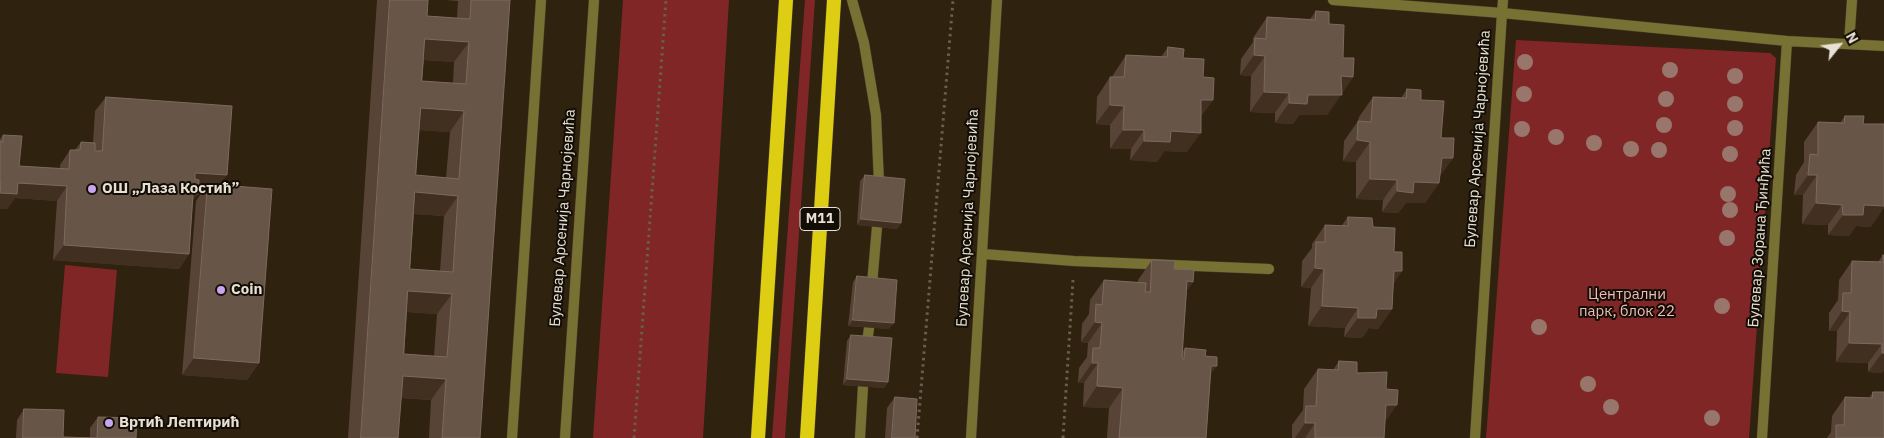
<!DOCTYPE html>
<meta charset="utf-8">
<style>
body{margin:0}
#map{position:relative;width:1884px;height:438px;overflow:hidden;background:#2f220f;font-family:"IBM Plex Sans",sans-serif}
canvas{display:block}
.north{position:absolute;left:1814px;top:20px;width:50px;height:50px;-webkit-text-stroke:4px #120d05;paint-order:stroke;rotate:61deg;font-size:14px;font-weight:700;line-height:20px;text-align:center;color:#e8e0d4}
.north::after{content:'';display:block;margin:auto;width:18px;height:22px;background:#e8e0d4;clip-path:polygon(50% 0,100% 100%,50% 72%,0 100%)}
</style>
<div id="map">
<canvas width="1884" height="438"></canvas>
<div class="north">N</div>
</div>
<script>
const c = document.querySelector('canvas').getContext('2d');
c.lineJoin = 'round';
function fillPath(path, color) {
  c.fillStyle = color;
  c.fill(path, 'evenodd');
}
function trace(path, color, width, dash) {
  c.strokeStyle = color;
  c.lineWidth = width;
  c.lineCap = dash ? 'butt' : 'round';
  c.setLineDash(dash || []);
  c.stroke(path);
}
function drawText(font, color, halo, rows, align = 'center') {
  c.font = font + ' "IBM Plex Sans",sans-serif';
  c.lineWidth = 4;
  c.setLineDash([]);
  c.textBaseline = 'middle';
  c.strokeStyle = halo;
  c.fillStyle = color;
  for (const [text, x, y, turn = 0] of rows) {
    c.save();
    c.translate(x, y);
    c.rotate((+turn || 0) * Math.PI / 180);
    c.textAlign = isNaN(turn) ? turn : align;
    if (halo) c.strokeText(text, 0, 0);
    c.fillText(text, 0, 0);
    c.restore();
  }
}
const green = new Path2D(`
 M623 0H729L703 438H593Z
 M805 0H815L785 438H772Z
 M1516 40 1770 53 1776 58 1749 438H1486Z
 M65 265 117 270 108 377 56 373Z`);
const path = new Path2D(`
 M634 438 666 0
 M917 438 953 0
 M1063 438 1073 280`);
const service = new Path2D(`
 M852 0 864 43 876 115 879 183
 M983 254 1074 261 1269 269
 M872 284 877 227
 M867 343 869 328
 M512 438 541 0
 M860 438 863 386`);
const pedestrian = new Path2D(`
 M1502 13 1503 0`);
const minor = new Path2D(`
 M1333 0 1502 13 1787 41 1884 46
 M1849 44 1852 0
 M565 438 594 0
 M971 438 997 0
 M1475 438 1502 13
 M1762 438 1787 41`);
const trunk = new Path2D(`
 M758 438 786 0
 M807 438 834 0`);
const trees = [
 [1525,62],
 [1670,70],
 [1735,76],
 [1524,94],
 [1666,99],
 [1735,104],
 [1664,125],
 [1735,128],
 [1522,129],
 [1556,137],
 [1594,143],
 [1631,149],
 [1659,150],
 [1730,154],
 [1728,194],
 [1730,210],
 [1727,238],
 [1722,306],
 [1539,327],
 [1588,384],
 [1611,407],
 [1712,418]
];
const wall = new Path2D(`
 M377 0H428L427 16 457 18 458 1 445 0H510L480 438H429L431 400 401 398 398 438H348ZM424 60 454 62 453 83 422 81ZM419 130 450 132 446 178 416 175ZM414 214 444 216 440 271 410 269ZM407 312 437 314 434 356 404 354Z
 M1316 11 1329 24 1343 58 1353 77 1327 115H1299L1293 124 1275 123V113L1250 112 1251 76 1240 75 1241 59 1253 42V38L1267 17 1310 19Z
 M1168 47 1183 58 1203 77 1213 100 1201 116 1187 152 1164 151 1157 162 1130 160 1131 149H1110V125L1096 124 1097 97 1110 77H1112L1113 75 1126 55 1161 57Z
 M1407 89 1421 100 1453 158 1439 177V183L1425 203H1406L1398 213 1382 212 1383 200 1356 199V162L1343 161 1344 141 1358 121 1359 117 1373 97 1401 98Z
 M106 97 220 185 259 363 247 380 182 375 196 201 204 189H198L193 201 189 254 179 269 53 260 57 201 15 198 7 209H0V139L3 135 19 166 60 169V165L70 150H75L81 142 93 143 95 111Z
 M1845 116 1863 124 1871 227 1856 226 1849 236 1828 235V225L1802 224 1803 195H1794L1796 175 1804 162V142L1818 122 1840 123Z
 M865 175 901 223 897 229 857 225 860 181Z
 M1348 217 1373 227 1394 252 1402 271 1393 284 1392 309 1378 329 1369 328 1362 338 1344 337 1345 328 1308 326 1311 288 1301 287 1302 261 1312 248V244L1325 225H1342Z
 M1883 255H1884V370L1882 373 1868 372V363L1836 362 1837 331H1829V313L1838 300 1839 280 1852 261 1878 262Z
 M1152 260 1174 269 1193 282 1187 290 1182 353 1185 348 1205 356 1211 375 1206 438H1107L1109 408 1083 407 1084 383H1078L1079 368 1087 357 1088 343 1081 342 1082 324 1089 314 1090 300 1104 280 1138 283V280Z
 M857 276 889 329 848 326 853 282Z
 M851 335 888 382 884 388 843 385 847 341Z
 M1339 361 1357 373 1386 389 1384 438H1292V425L1303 410 1304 389 1318 369 1333 370Z
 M1873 392 1884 438H1827L1831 432 1832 416 1845 397 1869 398Z
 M895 397 915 438H885L887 408Z
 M24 409 63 437 90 438V428L98 417 136 438H16L17 420Z`);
const shadedWall = new Path2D(`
 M425 39 469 42 454 62 411 59Z
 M1254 55 1265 56 1251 76 1240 75Z
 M1341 76 1353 77 1327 115H1299L1293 124 1275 123 1289 103 1308 95Z
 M1264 92 1289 93 1275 113 1250 112Z
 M1201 100H1213L1199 119Z
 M1110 105 1124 106 1110 125 1096 124Z
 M421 108 464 111 450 132 406 129Z
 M1123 130H1144L1131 149H1110Z
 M1171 131 1201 133 1187 152 1164 151 1157 162 1130 160 1144 141Z
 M1357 140 1370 142 1356 162 1343 161Z
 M1442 158H1453L1438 178Z
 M195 173 227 175 217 190 208 184 204 189 185 188Z
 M1808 175H1817L1803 195H1794Z
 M1370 179 1397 180 1383 200 1356 199Z
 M1414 182 1439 183 1425 203H1406L1398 213 1382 212 1397 191Z
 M18 183 67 186 57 201 15 198 7 209H0V193Z
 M415 192 458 196 444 216 401 213Z
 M193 194H198L187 209Z
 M1816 203 1842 205 1828 225 1802 224Z
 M1864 205 1884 206V208L1871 227 1856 226 1849 236 1828 235 1843 215Z
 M861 219 901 223 897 229 857 225Z
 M64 245 189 254 179 269 53 260Z
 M1315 268 1324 269 1311 288 1301 287Z
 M1394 271H1402L1389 291Z
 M1187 281 1193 282 1179 302Z
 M408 291 452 294 437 314 394 311Z
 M1322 306 1358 308 1345 328 1308 326Z
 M1377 309H1392L1378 329 1369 328 1362 338 1344 337 1358 318Z
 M1842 311 1850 312 1837 331H1829Z
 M853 320 894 323 889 329 848 326Z
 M1095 322 1102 323 1088 343 1081 342Z
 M1849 343 1882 344 1868 363 1836 362Z
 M1882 353H1884V370L1882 373 1868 372Z
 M194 358 259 363 247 380 182 375Z
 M1092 363H1098L1084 383H1078Z
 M1211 366H1217L1202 386Z
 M403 376 446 379 431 400 388 397Z
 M847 379 888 382 884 388 843 385Z
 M1097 386 1123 388 1109 408 1083 407Z
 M1386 405H1397L1383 425Z
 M1305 423H1315L1305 438H1295Z`);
const building = new Path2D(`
 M390 0H428L427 16 470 19 471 0H510L480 438H442L446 379 403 376 398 438H361ZM425 39 469 42 466 84 422 81ZM421 108 464 111 459 179 416 175ZM415 192 458 196 453 272 410 269ZM408 291 452 294 447 357 404 354Z
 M1316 11 1329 12V24L1344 25 1343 58H1354L1353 77 1341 76 1342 95H1308L1307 104 1289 103V93L1264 92 1265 56 1254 55 1255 38 1266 39 1267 17 1315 20Z
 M1168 47 1184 49 1183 58 1204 59 1203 77 1214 78 1213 100H1201V133L1171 131 1170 142 1144 141V130H1123L1124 106 1110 105V77H1124L1126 55 1167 57Z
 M1407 89 1421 90V100L1444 101 1441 138H1454L1453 158H1442L1439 183 1414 182 1413 193 1397 191V180L1370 179V142L1357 140 1358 121 1371 122 1373 97 1406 98Z
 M106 97 232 106 227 175 195 173V179L199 180 198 194H193L189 254 64 245 67 186 18 183 17 194 0 193 1 182H0V141L3 142V135L22 136 19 166 69 169 70 150H80L81 142 95 143V151H102Z
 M1845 116H1864L1863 124H1884V206L1864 205 1863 215H1843L1842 205 1816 203 1817 175H1808L1810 154 1818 155V122L1844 123Z
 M865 175 905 179 901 223 861 219Z
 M208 184 272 189 259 363 194 358Z
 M1348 217 1372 218 1373 227 1395 228 1394 252H1402V271H1394L1392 309H1377L1376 318H1358V308L1322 306 1324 269 1315 268 1316 242H1325V225L1348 226Z
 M1883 255H1884V353H1882V344L1849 343 1850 312 1842 311 1843 293H1851L1852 261 1883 262Z
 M1152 260 1175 261 1174 269 1194 270 1193 282 1187 281 1182 358 1184 359 1185 348 1206 350 1205 356 1217 357V366H1211L1206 438H1119L1123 388 1097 386 1098 363H1092L1093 348H1100L1102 323 1095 322 1096 304 1102 305 1104 280 1146 283 1145 292H1150Z
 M857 276 897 280 894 323 853 320Z
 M851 335 892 338 888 382 847 379Z
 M1339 361 1357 362V373L1387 372 1386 389 1398 390 1397 405H1386L1384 438H1315V423H1305L1306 406H1316L1318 369 1338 370Z
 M1873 392H1884V438H1836V425H1844L1845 397 1872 398Z
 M895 397 917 399 915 438H892Z
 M24 409 64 410 63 437 97 438 98 417 137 418 136 438H23Z`);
const markers = [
 [92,189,5,"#c7a6ef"],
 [221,290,5,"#c7a6ef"],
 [109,423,5,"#c7a6ef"]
];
const shields = [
 [820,219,40]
];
const shieldNames = [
 ["M11",820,219]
];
const streetNames = [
 ["Булевар Арсенија Чарнојевића",1478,139,-86],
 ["Булевар Арсенија Чарнојевића",563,218,-86],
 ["Булевар Арсенија Чарнојевића",968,218,-87],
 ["Булевар Зорана Ђинђића",1760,238,-86]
];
const poiNames = [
 ["ОШ „Лаза Костић”",102,189],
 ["Coin",231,290],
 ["Вртић Лептирић",119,423]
];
const parkNames = [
 ["Централни",1627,295],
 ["парк, блок 22",1627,312]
];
fillPath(green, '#812627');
trace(service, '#493d2b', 11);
trace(pedestrian, '#493d2b', 11);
trace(minor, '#493d2b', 11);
trace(trunk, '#493d2b', 15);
trace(path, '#6a5e4d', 3, [2.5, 4]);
trace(service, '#777233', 10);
trace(pedestrian, '#777233', 10);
trace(minor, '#777233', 10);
trace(trunk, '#ddce14', 14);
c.fillStyle = '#99766b';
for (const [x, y] of trees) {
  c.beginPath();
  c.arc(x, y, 8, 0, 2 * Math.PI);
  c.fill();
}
fillPath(wall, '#584437');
fillPath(shadedWall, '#412f20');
fillPath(building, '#675548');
trace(building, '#7c6a5e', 1);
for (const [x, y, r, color] of markers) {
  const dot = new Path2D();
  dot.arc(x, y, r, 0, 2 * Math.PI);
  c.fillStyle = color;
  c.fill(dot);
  trace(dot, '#120d05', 2);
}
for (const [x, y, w] of shields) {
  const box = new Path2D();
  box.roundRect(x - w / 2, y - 11.5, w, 23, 4);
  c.fillStyle = '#120d05';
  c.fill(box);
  trace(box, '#e8e0d4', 1);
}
drawText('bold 14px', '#e8e0d4', null, shieldNames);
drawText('15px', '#e8e0d4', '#120d05', streetNames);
drawText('bold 15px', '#e8e0d4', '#120d05', poiNames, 'left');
drawText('15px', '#f0bbb6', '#120d05', parkNames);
</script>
